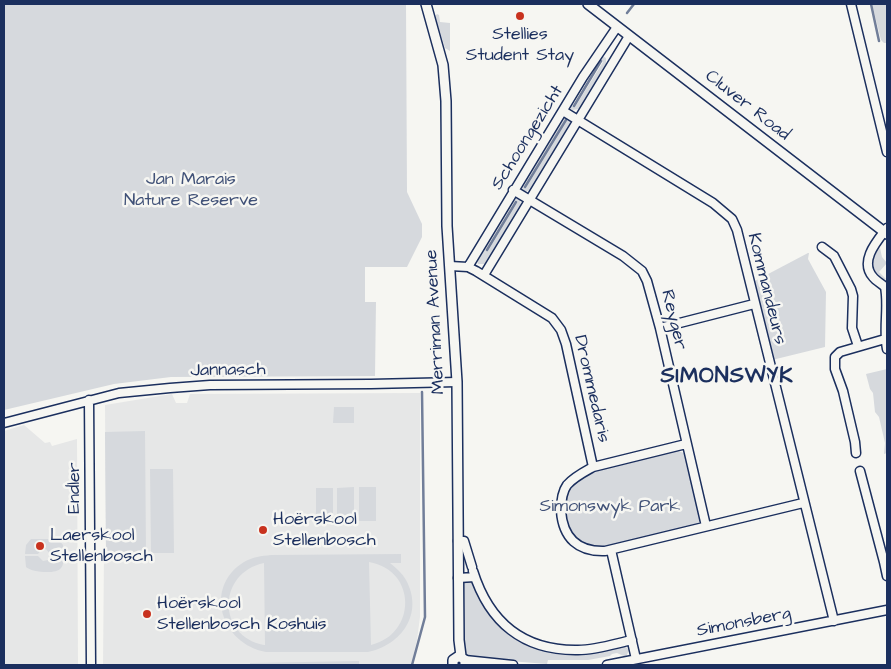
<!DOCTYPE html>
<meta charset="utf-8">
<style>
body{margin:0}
#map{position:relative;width:891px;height:669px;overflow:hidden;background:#f6f6f2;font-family:"Architects Daughter",sans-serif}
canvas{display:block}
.frame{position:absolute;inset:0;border:5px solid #1b2f5e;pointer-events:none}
</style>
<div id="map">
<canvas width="891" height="669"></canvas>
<div class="frame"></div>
</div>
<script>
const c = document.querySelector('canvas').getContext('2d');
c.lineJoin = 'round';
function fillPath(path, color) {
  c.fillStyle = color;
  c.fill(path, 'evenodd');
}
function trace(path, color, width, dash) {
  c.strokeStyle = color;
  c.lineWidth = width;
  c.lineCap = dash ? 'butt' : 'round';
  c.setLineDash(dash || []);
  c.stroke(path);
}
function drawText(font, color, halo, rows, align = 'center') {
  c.font = font + ' "Architects Daughter",sans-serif';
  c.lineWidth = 5;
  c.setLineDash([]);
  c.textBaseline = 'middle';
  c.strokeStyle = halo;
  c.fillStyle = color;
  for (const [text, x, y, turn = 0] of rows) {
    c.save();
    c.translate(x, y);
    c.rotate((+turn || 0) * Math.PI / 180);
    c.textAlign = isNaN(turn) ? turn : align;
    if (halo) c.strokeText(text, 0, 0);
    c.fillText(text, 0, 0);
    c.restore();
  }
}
const built = new Path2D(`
 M420 393V617L417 640 411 665H103L104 553H106L105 405 172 394 176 403H187L190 394Z
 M24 425 45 443 50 442 52 446 77 439 78 665H4V431Z`);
const green = new Path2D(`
 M4 4H406L407 192 422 224V237L407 267H365V302H376L375 376 171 377 114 384 4 410Z
 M872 4H887V43H884L881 40Z
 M437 14 439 15 440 22 450 23V51L445 48 435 16Z
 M602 56 606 58V64L579 109 572 110 569 105 600 57ZM600 60 603 62 575 107 572 105Z
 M563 116 570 119V123L530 190 525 192 522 190 520 186ZM565 120 567 121 526 188 524 186Z
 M514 197 520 200 521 205 485 264H478L476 258ZM515 201 517 203 488 251 486 249Z
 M880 248 882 257 887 263 879 272 887 280C872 276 869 259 880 248Z
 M808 253H809L808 259 826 292 825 347 772 360 753 282Z
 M887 369V453L884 454 885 443 879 417 875 412 873 393 870 389 866 374Z
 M334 407H354V423H333Z
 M145 431 146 553H106L105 432Z
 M678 451 684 453 686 456 701 516 700 521 697 524 608 547C592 546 573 543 567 525 553 480 593 471 626 464 643 459 661 455 678 451Z
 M150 469H173L174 553H151Z
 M354 487V521H337V488Z
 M359 487H376V521H359Z
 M316 488H333V521H316Z
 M31 539H58L63 545V554H50L46 549 41 550 38 554H25L26 545Z
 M401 554V563H390C396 568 402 573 406 580 424 613 402 645 368 652H266C221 644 203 587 244 562 253 557 261 556 271 555ZM369 562C417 570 417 634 371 645ZM264 563 265 645H264C217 636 217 573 264 563Z
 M25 556H38L43 561 48 560 50 556H63C63 560 64 565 61 568 56 575 31 572 26 567Z
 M473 582C478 593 483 605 491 616 512 645 551 658 587 653 599 652 612 647 625 646L629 650 626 657 617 653 612 654 610 656 588 660H548L547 664 471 658 465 654 463 647 462 583Z
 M359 661V665H250V663Z`);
const stream = new Path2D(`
 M871 4 879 41
 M627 13 634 4
 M574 106 601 61
 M525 187 566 120
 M487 250 516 202
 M412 665 425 617 422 392`);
const minor = new Path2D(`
 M851 4 887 152
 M563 111 713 203 732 219 737 230 834 621
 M513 190 623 256 642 271 647 281 660 328 706 526
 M887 228C877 241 859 261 873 277 876 281 882 284 885 287 889 307 883 328 887 349
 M822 247 834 256 851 289 853 296 852 328 858 346
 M450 266 468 267 476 271 552 318 561 330 566 344 593 467
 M468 267 583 77 617 27
 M484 275 629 36
 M660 328 754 304
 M89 400 91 665
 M4 423 119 393 170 388 210 385 371 384 457 382
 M686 444 593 467C584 472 574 477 567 485 562 492 561 503 561 511 563 538 578 552 605 551L803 503
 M856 453 855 442 843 391 835 369V357L840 352 885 339
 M860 471 884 562 887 561
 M458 541H464L472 567
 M611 550 636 659
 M884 562 887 576
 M473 571C489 622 523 651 578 650 596 650 614 644 632 640
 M458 578 475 577
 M465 660 513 665
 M607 665 887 610`);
const tertiary = new Path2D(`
 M426 4 443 65 446 101 447 226 457 382 459 640 461 656
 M588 4 887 234
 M453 665V660L459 656 465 660V665`);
const markers = [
 [520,16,5,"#c8321e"],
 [263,530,5,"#c8321e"],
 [40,546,5,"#c8321e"],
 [147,614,5,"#c8321e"]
];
const poiNames = [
 ["Stellies",520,35,"center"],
 ["Student Stay",520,56,"center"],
 ["Hoërskool",273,520],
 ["Stellenbosch",273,541],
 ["Laerskool",50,536],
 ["Stellenbosch",50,557],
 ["Hoërskool",157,604],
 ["Stellenbosch Koshuis",157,625]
];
const streetNames = [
 ["Cluver Road",747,106,38],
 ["Schoongezicht",528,138,-58],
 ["Kommandeurs",766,289,76],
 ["Reyger",673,320,76],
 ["Merriman Avenue",436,322,-93],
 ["Jannasch",228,371,-1],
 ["Drommedaris",591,389,77],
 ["Endler",75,488,-90],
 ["Simonsberg",744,623,-11]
];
const parkNames = [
 ["Jan Marais",191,180],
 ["Nature Reserve",191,201],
 ["Simonswyk Park",610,507]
];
const districtNames = [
 ["SIMONSWYK",727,377]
];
fillPath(built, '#e6e7e7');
fillPath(green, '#d6d9dd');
trace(stream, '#717e99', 2.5);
trace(minor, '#1b2f5e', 11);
trace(tertiary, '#1b2f5e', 12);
trace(minor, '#f6f6f2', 8);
trace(tertiary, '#f6f6f2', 9);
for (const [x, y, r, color] of markers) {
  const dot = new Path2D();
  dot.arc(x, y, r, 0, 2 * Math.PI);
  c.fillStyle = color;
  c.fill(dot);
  trace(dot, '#f6f6f2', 2);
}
drawText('18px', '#1b2f5e', '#f6f6f2', poiNames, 'left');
drawText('18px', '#1b2f5e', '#f6f6f2', streetNames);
drawText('18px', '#405177', '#f6f6f2', parkNames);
c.letterSpacing = '1px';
drawText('bold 22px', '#1b2f5e', '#f6f6f2', districtNames);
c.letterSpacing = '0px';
</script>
